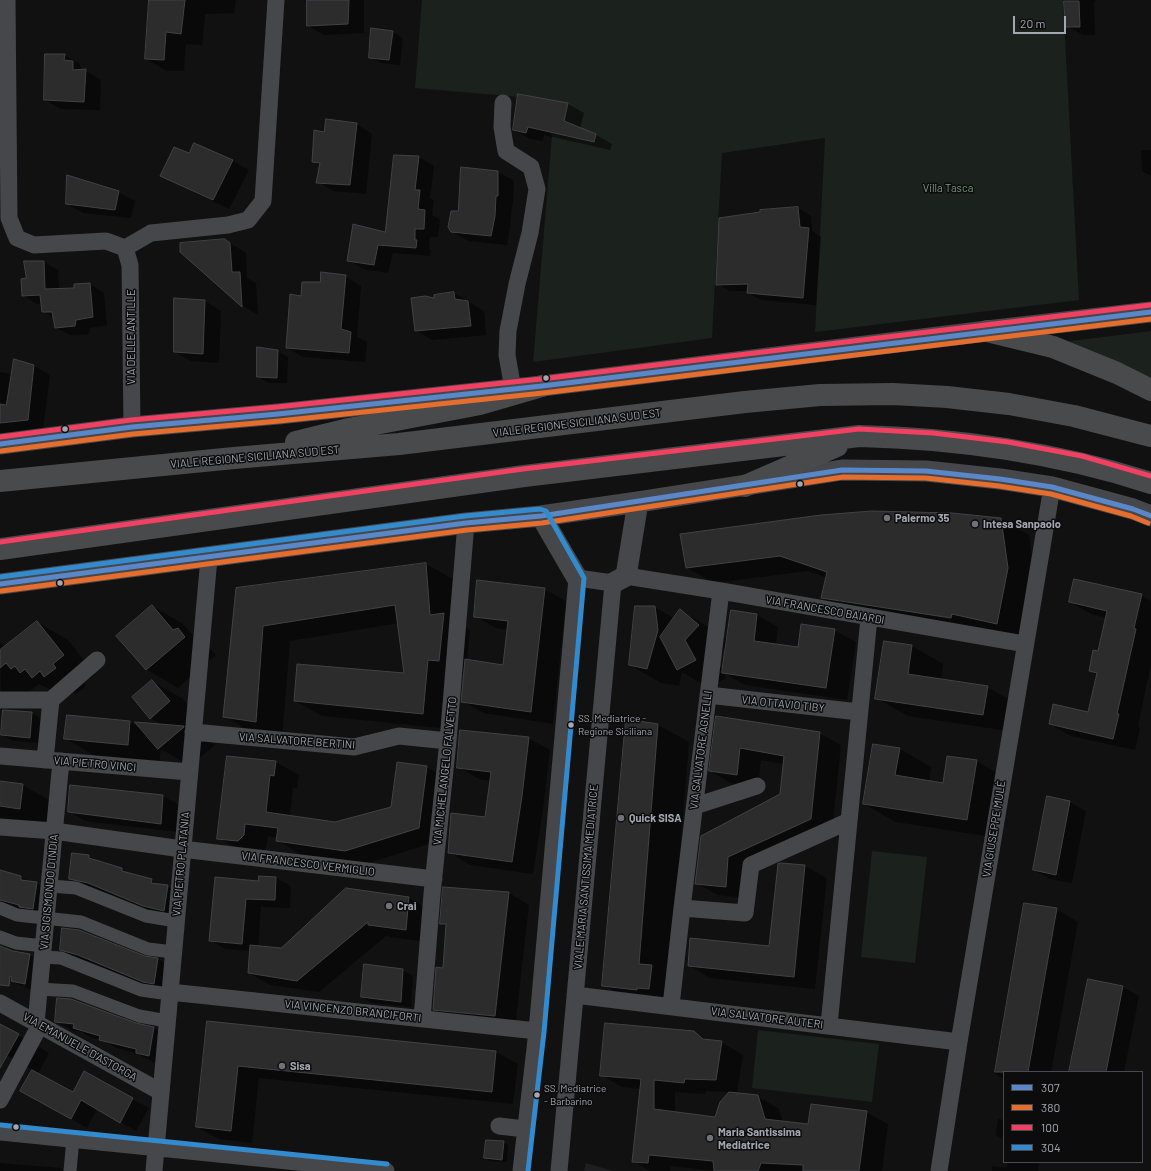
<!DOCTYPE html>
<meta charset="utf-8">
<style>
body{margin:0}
#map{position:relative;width:1151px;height:1171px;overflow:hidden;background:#111112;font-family:Barlow,sans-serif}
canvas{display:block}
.legend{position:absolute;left:1003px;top:1071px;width:140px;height:92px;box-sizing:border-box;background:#0c0c0d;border:1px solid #484a4f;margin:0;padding:5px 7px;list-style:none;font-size:12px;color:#a3a7b1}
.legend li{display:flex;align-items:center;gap:8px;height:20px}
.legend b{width:20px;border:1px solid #484a4f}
.scale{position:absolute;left:1013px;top:16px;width:53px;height:18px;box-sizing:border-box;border:2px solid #a3a7b1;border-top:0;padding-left:5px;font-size:12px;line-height:14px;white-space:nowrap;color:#a3a7b1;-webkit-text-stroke:3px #0c0c0d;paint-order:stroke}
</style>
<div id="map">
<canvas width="1151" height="1171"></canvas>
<ul class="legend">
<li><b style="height:5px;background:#5a87c8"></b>307</li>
<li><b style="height:5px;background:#e56d2e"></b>380</li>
<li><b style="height:5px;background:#f24062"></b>100</li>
<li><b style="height:5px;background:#338acc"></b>304</li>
</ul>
<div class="scale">20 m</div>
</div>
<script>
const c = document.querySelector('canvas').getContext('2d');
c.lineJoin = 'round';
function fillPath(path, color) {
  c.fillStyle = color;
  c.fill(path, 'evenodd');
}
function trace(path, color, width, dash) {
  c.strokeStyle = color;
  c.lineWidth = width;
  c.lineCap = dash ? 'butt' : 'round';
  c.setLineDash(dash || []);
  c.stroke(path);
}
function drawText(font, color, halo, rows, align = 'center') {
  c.font = font + ' Barlow,sans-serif';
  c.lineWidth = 3;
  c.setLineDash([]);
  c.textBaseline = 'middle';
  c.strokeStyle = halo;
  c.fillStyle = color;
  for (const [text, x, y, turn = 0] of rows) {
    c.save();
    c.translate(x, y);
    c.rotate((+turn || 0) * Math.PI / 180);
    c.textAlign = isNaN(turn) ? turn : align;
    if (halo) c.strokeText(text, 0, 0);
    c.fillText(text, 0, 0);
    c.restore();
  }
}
const built = new Path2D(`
 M586 1163 613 1171H584Z`);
const green = new Path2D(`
 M422 0H1063L1079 300 815 332 825 138 722 153 712 338 533 362 552 136 531 98 415 88Z
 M1151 331V378L1063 342Z
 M872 851 927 857 915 963 861 957Z
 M758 1030 879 1044 872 1102 752 1088Z`);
const shadow = new Path2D(`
 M150 0H236L234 13 205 14 202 45 186 44 184 71H167L146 59Z
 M308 0H364V33L324 35 308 26Z
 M1064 0H1096L1094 2 1095 35H1083L1067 26Z
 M393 32 403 38 400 65 381 63 370 57Z
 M64 55 80 64V67L101 80 100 110 61 109 45 100Z
 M568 104 584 113 580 129 596 135 612 144 610 150 544 135 543 141 530 139 514 130Z
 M356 124 372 134 366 194 334 191 318 182 320 166 313 161 324 133Z
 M194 145 233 161 249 170 229 209 177 184 161 175 190 155Z
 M1141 150H1151V176L1142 171Z
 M394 156 419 157 434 166 430 198 434 200 432 215 440 220 438 237H430L429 249 431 250 430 256 393 253 388 273 363 269 348 260 386 234Z
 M498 172 514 181 513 205H512L510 226 507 245 469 241 452 232 459 212Z
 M118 192 135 201 131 218 83 213 67 204Z
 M798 208 811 216 812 231 821 237 816 305 761 300 748 293 749 291H730L717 284Z
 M225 240 246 253 247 278 256 283 258 315 243 306 181 252Z
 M43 262 58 270 59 289H75L90 284 104 293 107 325 90 328 89 334 70 335 55 327 54 318 43 311 42 303 37 304 23 295 27 279Z
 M345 276 361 286 357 337 367 342 365 362 303 357 287 348 302 298 320 283Z
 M454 293 484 311 486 335 432 340 416 330 435 299Z
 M205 301 221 311 219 363 191 361 175 352Z
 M277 351 288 357 287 383H269L258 377Z
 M14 361 34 366 50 375 43 429 0 434V372L12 374Z
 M1001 519 1029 535 1035 584 1024 639 849 613 822 598 827 578 808 571 714 583 687 568Z
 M426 564 453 579 456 622 470 630 467 660 504 666 508 630 496 628 475 616 544 589 566 601 553 724 484 713 462 701 465 675 455 674 450 729 322 716 295 701 405 674 399 623 290 641 282 737 251 732 224 716 237 589Z
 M1141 595 1151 601V664L1138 726 1140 728 1135 750 1071 736 1050 724 1088 713 1097 675 1090 671 1098 653 1106 618 1091 614 1070 602Z
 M152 606 183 624 198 641 209 647 216 655 178 688 147 670 118 636Z
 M655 607 675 619 681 611 712 629 728 641 732 611 757 615 778 627 776 645 799 648 834 630 856 642 847 700 745 685 724 673 726 678 709 688 682 672 679 686 661 683 630 665ZM755 623H757L754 646H752ZM727 646 723 672 716 658Z
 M37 622 68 640 95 674 84 683 86 686 76 694 70 690H52L39 684 19 699 16 697 1 710 0 643 6 646Z
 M912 646 943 664 941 680 987 687 1019 705 1015 732 908 716 876 698Z
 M152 681 183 699 201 720 188 730 215 745 190 766 161 749 159 763 97 757 66 739 68 716 130 722 142 729 163 725 150 718Z
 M32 713 42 719 40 743 13 741 2 735Z
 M717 717 819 733 841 745 832 831 749 869 747 899 718 895 696 883 781 795 784 764 761 760 758 787 731 783 710 771Z
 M627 720 658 725 689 742 670 976 682 983 680 1006 634 1003 604 985Z
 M528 738 550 750 543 809 533 874 470 865 449 852 486 818 491 781 479 779 458 767Z
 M900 749 931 767 929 782 944 784 976 761 1008 779 998 838 896 822 864 804Z
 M276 762 299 775 297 788H293L290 816 335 823 392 808 398 763 427 767 450 780 442 840 368 863 300 854 277 840 278 838 268 836 266 848 261 853 241 851 219 838Z
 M0 782 23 785 54 803 51 826 0 820Z
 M71 786 163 796 179 805 177 832 85 821 69 811Z
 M1070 802 1086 811 1072 883 1050 879 1034 870Z
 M89 856 102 863 122 869 133 875 151 880 160 885 167 886 184 895 167 917 105 892 86 888 70 879Z
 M781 864 805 866 827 878 815 989 710 978 689 965 770 947Z
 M0 870 21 877 30 882 37 883 53 892 49 917 0 904Z
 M276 878 291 886 290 908 261 907 258 947 282 949 409 898 430 910 427 942 390 937 387 935 319 992 270 985 249 973 251 951 225 949 210 940 259 882Z
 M444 888 509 893 529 905 515 1028 454 1021 434 1009 444 969 447 927 441 923Z
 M1025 904 1056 909 1078 922 1051 1072H1004V1079L995 1074Z
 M0 946 13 952 30 955 46 964 41 992 25 988 30 959H28L23 987 14 982 0 978Z
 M61 949 158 959 174 969 160 991 95 964 77 959Z
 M402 970 413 976 411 1007 372 1003 362 997Z
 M1088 980 1123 987 1139 996 1124 1072H1070Z
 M56 1021 136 1024 154 1028 170 1037 165 1064 153 1062 138 1054 117 1048 104 1041 90 1037 80 1031H73Z
 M208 1022 496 1052 518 1064 513 1104 259 1078 252 1143 219 1139 197 1127Z
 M0 1025 49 1053 38 1074 74 1093 84 1073 149 1108 136 1131 97 1109 87 1128 21 1090 33 1070 0 1052Z
 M694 1032 710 1041 721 1042 743 1055 737 1092H732V1093L757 1096 779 1109 783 1122 809 1125 866 1112 888 1124 882 1171H715L671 1166 670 1171H650L633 1161 641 1089 622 1087 601 1075ZM706 1091 730 1092 720 1102 715 1118 675 1113V1092L705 1094Z
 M998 1119 1004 1120V1140L996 1135Z
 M504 1142 508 1145 507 1162 490 1161 485 1158Z
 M1008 1162H1039L1038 1171H992V1166L1007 1168Z
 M0 1163 60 1168 65 1171H0Z`);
const building = new Path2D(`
 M149 0H185L181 34 166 32 164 60 145 59Z
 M307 0H349L348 24 307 26Z
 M1064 1H1079L1080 27H1066Z
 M371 28 393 31 389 60 369 58Z
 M45 54H65L64 60 73 61V70L86 69 84 102 44 100Z
 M518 94 568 103 564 121 596 134 594 142 528 127 526 133 513 130Z
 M326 119 357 123 350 185 316 183 320 163 312 162 314 130 324 132Z
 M194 143 233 160 213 200 160 176 174 147 189 153Z
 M394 155 419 156 415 190H420L418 209 425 210 424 229H415V240H417L416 248 378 245 374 265 347 261 353 224 385 232Z
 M461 167 498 171V196H496L495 216 491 236 451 232 448 227 451 211H458Z
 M67 175 119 191 115 210 66 204Z
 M798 207 800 227 809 228 803 298 747 293 748 284 716 285 719 218 760 212V210Z
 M225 239 230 243 232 272H240L242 307 180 252V243Z
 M24 261H44L45 289 74 288V284L90 283 93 317 76 320 75 326 55 328 52 312H42L40 295 22 296 21 279 26 278Z
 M321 272 346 275 341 329 351 332 349 353 286 348 290 294 301 296 302 282H320Z
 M454 292 455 299 468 301 471 326 415 331 411 298 425 296 434 298V295Z
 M174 298 205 300 203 354 174 352Z
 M257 347 278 350 277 378 257 377Z
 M14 359 34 365 28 420 0 423V404L6 405Z
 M872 511 952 513 1001 518 1008 568 997 624 952 614 951 618 821 598 827 572 780 556 686 568 680 534 821 515Z
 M426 563 430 615 444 613 439 661 428 660 423 714 294 701 297 664 404 673 395 605 263 626 256 722 223 717 236 588Z
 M1074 579 1142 594 1134 628 1136 629 1117 714H1119L1113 739 1049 724 1053 704 1088 712 1097 673 1089 671 1093 650 1098 651 1107 611 1069 602Z
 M477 580 545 588 531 712 461 702 465 659 503 665 508 621 474 617Z
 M152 605 173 630 178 628 185 637 146 670 116 636Z
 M635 606H655L658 630 647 669 629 665Z
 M680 609 699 625 685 640 696 660 677 670 660 637Z
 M731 610 757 614 754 641 798 647 801 624 835 629 826 688 722 673Z
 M37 621 64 655 53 664 56 668 44 677 40 671 32 678 25 669 20 673 15 666 11 669 6 663 0 668V650Z
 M884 641 912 645 908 674 988 686 983 715 875 699Z
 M152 680 170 701 150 719 132 697Z
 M3 710 32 712 30 738 1 735Z
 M67 715 130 721 128 745 64 739Z
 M716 716 820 732 811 819 728 857 726 887 695 884 701 836 780 794 784 756 740 748 737 775 709 771Z
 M626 719 658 724 639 964 652 965 649 989 637 988V990L602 986Z
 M135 722 184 726V727L158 749Z
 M460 730 529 737 522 796 512 862 448 853 451 813 485 817 491 772 457 768Z
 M873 744 900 748 895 775 943 783 947 756 977 760 967 820 863 804Z
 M227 756 276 761 274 776 270 775 266 812 335 822 391 807 397 762 427 766 419 828 345 851 276 841 278 828 245 824 244 835 238 841 217 839Z
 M0 781 23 784 20 809 0 806Z
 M70 785 163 795 161 824 68 812Z
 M1047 796 1070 801 1056 875 1033 870Z
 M72 853 89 855V858L122 868V871L152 879 151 883 168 885 164 911 143 906 88 883 69 879Z
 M781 863 805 865 794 977 688 966 690 938 769 946 778 864Z
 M0 870 21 876V880L37 882 33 909 19 907V905L0 900Z
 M259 876 276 877 275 900 246 899 242 944 209 941 215 877 258 881Z
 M443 887 509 892 495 1016 433 1010 436 967 443 968 446 924H440Z
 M346 888 409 897 406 930 368 925V922L297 981 248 973 250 945 281 948Z
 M1024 903 1057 908 1028 1072H995Z
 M62 928 79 930 145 956 158 958 154 984 143 982 78 955 60 950Z
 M0 946 13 951 30 954 25 984 11 981 12 977 10 976 9 986 0 985Z
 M364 964 403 969 401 1002 361 997Z
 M1088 979 1123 986 1106 1072H1069Z
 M57 998 71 999 136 1023 154 1027 149 1056 136 1053V1049L99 1040 100 1036 73 1028 74 1024 55 1022Z
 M207 1021 496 1051 492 1092 238 1066 231 1131 196 1127Z
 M605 1023 694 1031 703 1039 722 1041 716 1080 685 1079 684 1083 654 1080V1109L715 1117 720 1102 729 1092 758 1095 765 1119 808 1124 811 1104 867 1111 859 1171H803V1165L761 1163 758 1171H714L713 1161 649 1155 648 1163 632 1162 641 1079 600 1076Z
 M0 1024 19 1034 0 1068Z
 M32 1070 73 1092 84 1071 133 1098 120 1123 81 1100 71 1119 20 1091Z
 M486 1140 504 1141 502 1160 484 1158Z`);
const pedestrian = new Path2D(`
 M50 886 76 888 146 916 176 921
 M0 908 17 915 81 922 148 949 173 952
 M0 937 16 943 44 946
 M43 957 61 958 141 990 169 994
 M39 989 73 991 139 1016 167 1021
 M70 1171 73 1139`);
const minor = new Path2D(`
 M7 0 9 218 17 238 34 245 106 241 125 248 151 233 228 225 248 220 263 201 276 0
 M503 103 502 127 506 151 531 167 537 189 530 233 517 284 508 331 507 355 513 389
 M125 248 130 265 132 427
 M626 576 721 591 1025 644
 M708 695 859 712
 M0 700H51
 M193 732 354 747 399 736 448 741
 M0 756 189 772
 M45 760 51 700 97 660
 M695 806 757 786
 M0 827 54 831 182 849 434 879
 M682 908 745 913 751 865 849 821
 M170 992 537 1031
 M575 995 959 1042
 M0 1003 161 1092
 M671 1006 682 908 721 591
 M422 1019 432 894 448 741 466 523
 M36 1023 61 761
 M829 1025 869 618
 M0 1100 40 1025
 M499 1126 525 1129
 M0 1132 386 1171
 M154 1171 209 558
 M521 1171 537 1031 577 578 613 583 559 1171
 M939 1171 959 1042 1052 487`);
const tertiary = new Path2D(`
 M0 444 132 427 278 414 542 386 987 331 1151 312
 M541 516 577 578
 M613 583 626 576 638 502
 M0 584 466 523 541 516 638 502 842 470 926 471 1000 479 1052 487 1133 509 1151 516`);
const primary = new Path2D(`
 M987 331 1053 347 1117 373 1151 390
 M296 442 349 429 480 404 542 386
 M0 481 234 458 399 444 745 402 820 395 893 394 947 397 1009 404 1074 416 1151 436
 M745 486 837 446
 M0 549 524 476 859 436C955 438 1059 453 1151 483`);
const bus1 = new Path2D(`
 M0 444 132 427 278 414 542 386 1151 312
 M0 584 466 523 541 516 842 470 926 471 1000 479 1052 487 1133 509 1151 516`);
const bus2 = new Path2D(`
 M1 451 133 434 279 421 543 393 1151 319
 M1 591 467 530 542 523 843 477 926 478 999 486 1051 494 1131 516 1148 523`);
const bus3 = new Path2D(`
 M0 437 131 420 277 407 541 379 1150 305
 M0 542 523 469 859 429 933 433 1008 442 1082 456 1151 476`);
const bus4 = new Path2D(`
 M0 577 465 516 540 509 546 511 584 578 544 1032 528 1171
 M1 1125 387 1164`);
const markers = [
 [546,378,3.5,"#a3a7b1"],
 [65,429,3.5,"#a3a7b1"],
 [800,484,3.5,"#a3a7b1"],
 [887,518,4,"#707279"],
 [975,524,4,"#707279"],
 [60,583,3.5,"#a3a7b1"],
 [571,725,3.5,"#a3a7b1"],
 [621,818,4,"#707279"],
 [389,906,4,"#707279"],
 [282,1066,4,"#707279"],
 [537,1095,3.5,"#a3a7b1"],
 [16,1127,3.5,"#a3a7b1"],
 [710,1138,4,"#707279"]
];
const busNames = [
 ["SS. Mediatrice -",578,719],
 ["Regione Siciliana",578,732],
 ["SS. Mediatrice",544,1089],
 ["- Barbarino",544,1102]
];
const parkNames = [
 ["Villa Tasca",948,188]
];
const streetNames = [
 ["VIA DELLE ANTILLE",131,337,-90],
 ["VIALE REGIONE SICILIANA SUD EST",577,423,-7],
 ["VIALE REGIONE SICILIANA SUD EST",255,457,-5],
 ["VIA FRANCESCO BAIARDI",825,610,10],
 ["VIA OTTAVIO TIBY",783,704,6],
 ["VIA SALVATORE BERTINI",297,741,4],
 ["VIA SALVATORE AGNELLI",701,750,-83],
 ["VIA PIETRO VINCI",95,764,5],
 ["VIA MICHELANGELO FALVETTO",445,771,-84],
 ["VIA GIUSEPPE MULÈ",994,829,-81],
 ["VIA PIETRO PLATANIA",181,864,-85],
 ["VIA FRANCESCO VERMIGLIO",308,864,7],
 ["VIALE MARIA SANTISSIMA MEDIATRICE",586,877,-85],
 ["VIA SIGISMONDO D'INDIA",49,892,-85],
 ["VIA VINCENZO BRANCIFORTI",353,1011,6],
 ["VIA SALVATORE AUTERI",767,1018,7],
 ["VIA EMANUELE D'ASTORGA",80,1047,29]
];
const poiNames = [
 ["Palermo 35",895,518],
 ["Intesa Sanpaolo",983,524],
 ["Quick SISA",629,818],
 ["Crai",397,906],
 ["Sisa",290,1066],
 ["Maria Santissima",718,1132],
 ["Mediatrice",718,1145]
];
fillPath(built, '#1e1e20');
fillPath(green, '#1b211c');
fillPath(shadow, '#0007');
fillPath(building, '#2c2c2d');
trace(building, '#414245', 1);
trace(pedestrian, '#46474a', 13);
trace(minor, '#46474a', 17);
trace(tertiary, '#46474a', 21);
trace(primary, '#484a4c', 22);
trace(bus1, '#5a87c8', 5);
trace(bus2, '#e56d2e', 5);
trace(bus3, '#f24062', 5);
trace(bus4, '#338acc', 5);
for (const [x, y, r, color] of markers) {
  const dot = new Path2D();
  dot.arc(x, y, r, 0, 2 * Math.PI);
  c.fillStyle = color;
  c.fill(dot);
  trace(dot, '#0c0c0d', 1.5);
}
drawText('10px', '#a3a7b1', '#0c0c0d', busNames, 'left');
drawText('11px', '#7c9b7f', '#0c0c0d', parkNames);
drawText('11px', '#a3a7b1', '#0c0c0d', streetNames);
drawText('bold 11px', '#a3a7b1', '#0c0c0d', poiNames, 'left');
</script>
